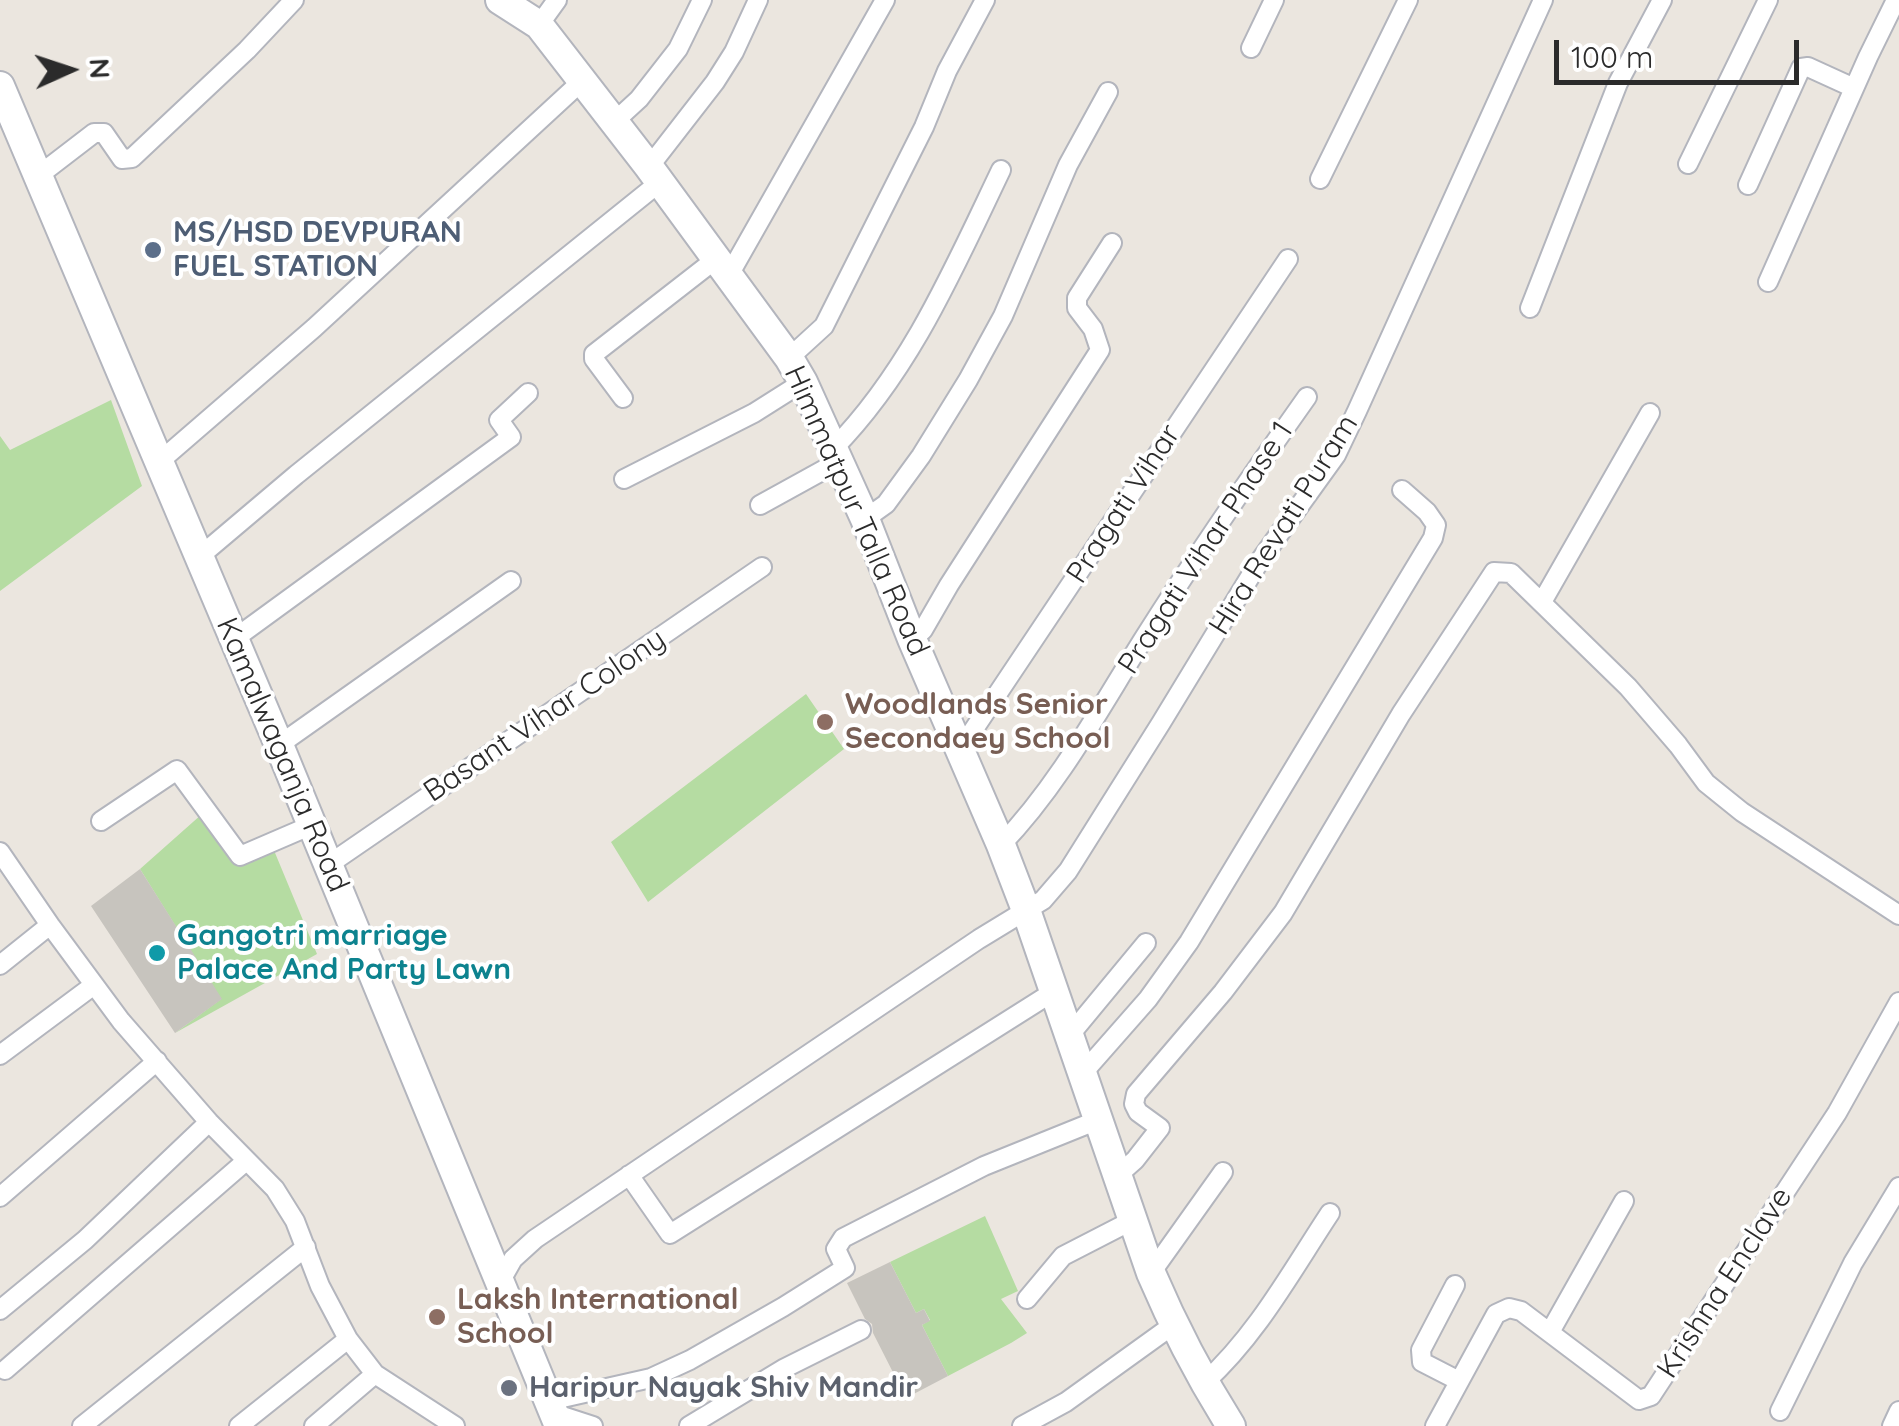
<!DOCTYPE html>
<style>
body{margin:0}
#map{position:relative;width:1899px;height:1426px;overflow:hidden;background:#ebe6df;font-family:Quicksand,sans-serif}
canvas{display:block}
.north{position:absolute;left:20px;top:20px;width:100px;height:100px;-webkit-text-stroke:8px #fff;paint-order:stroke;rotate:87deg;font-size:28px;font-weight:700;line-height:40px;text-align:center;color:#2b2b2b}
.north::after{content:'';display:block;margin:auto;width:35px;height:45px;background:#2b2b2b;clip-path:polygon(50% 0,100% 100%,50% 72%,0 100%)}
.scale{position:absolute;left:1554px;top:40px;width:245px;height:45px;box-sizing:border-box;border:5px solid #2b2b2b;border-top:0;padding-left:12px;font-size:30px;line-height:35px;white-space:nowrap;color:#2b2b2b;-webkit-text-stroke:8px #fff;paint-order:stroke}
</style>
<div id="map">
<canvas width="1899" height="1426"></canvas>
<div class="north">N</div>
<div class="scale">100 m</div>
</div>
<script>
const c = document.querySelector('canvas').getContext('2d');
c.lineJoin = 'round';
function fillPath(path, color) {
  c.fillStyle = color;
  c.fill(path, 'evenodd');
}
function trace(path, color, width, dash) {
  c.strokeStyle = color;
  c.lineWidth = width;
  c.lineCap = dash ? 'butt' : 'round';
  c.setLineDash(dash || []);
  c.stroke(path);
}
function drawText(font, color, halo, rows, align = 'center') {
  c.font = font + ' Quicksand,sans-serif';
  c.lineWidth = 8;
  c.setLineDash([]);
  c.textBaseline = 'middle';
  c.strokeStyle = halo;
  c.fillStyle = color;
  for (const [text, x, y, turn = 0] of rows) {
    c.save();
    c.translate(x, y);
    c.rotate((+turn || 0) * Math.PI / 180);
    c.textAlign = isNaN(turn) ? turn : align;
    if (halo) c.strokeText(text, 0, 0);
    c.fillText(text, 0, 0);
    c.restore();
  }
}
const green = new Path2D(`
 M111 400 142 486 0 591V436L10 450Z
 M806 694 844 749 648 902 611 842Z
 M202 814 236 865 273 848 317 954 175 1033 221 999 140 869Z
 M985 1216 1018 1291 1001 1299 1027 1333 1011 1343 948 1376 922 1325 930 1320 924 1309 916 1313 890 1262Z`);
const building = new Path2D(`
 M140 869 222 999 175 1033 91 906Z
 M890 1262 916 1313 924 1309 930 1321 922 1325 948 1376 906 1398 873 1333 872 1324 865 1319 847 1283Z`);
const street = new Path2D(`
 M539 25 557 0
 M1251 48 1274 0
 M614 122 639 99 678 49 702 0
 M1688 164 1768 0
 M649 167 715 82 734 52 758 0
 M38 176 94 133H104L122 159 132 158 247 50 294 0
 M1320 179 1408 0
 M1748 185 1801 68 1808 67 1854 88
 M729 275 885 0
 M1768 282 1868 57 1896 0
 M1530 308 1618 83 1662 0
 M789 358 824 326 924 127 947 71 985 0
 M623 398 594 359V354L716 259
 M833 449C910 371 954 268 1001 170
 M159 462 314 328 582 81
 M624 479 754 413 803 382
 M760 505 838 462
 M865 519 886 504 921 456 968 380 1003 316 1068 165 1108 92
 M199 557 296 475 660 182
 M1542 602 1650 413
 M234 639 511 437 499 420 528 393
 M912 639 923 630 949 585 1100 350 1093 329 1077 308V298L1112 243
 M279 745 511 581
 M960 750 1288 259
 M101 821 177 770 240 856 312 825
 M1001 845C1059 785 1100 708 1144 638 1196 556 1251 476 1307 397
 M0 852 50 925 121 1021 209 1122 275 1189 295 1221 320 1286 348 1339 375 1374 455 1426
 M328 865 762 567
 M0 965 50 925
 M1069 1036 1146 943
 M0 1055 94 985
 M1082 1074 1148 999 1189 942 1433 538 1436 525 1427 512 1402 490
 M629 1175 670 1234 1053 992
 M1117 1176 1135 1160 1160 1128 1138 1112 1134 1104 1136 1094 1223 992 1283 913 1401 714 1494 572 1511 573 1628 687 1678 745 1706 783 1742 812 1899 915
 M0 1197 157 1061
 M1151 1273 1223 1172
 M500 1282 513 1259 535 1239 979 939 1043 900 1068 871 1161 723 1259 562 1336 455 1357 411 1543 0
 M1455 1285 1421 1350 1422 1362 1459 1381
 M1027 1299 1063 1256 1131 1221
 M0 1310 85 1240 209 1122
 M1550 1332 1624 1201
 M5 1370 246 1161
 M1204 1383C1257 1335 1291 1272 1330 1213
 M549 1401 651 1378 690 1360 783 1307 845 1268 836 1249 843 1238 984 1166 1098 1120
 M1780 1411 1853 1263 1899 1187
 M553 1413 593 1426
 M82 1426 306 1247
 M239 1426 348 1339
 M314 1426 375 1374
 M689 1426 785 1368 861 1330
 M1022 1426 1066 1402 1173 1325
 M1435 1426 1496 1314 1509 1308 1521 1311 1639 1400 1651 1396 1837 1113 1899 1002
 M1892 1426 1899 1411`);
const secondary = new Path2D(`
 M500 0 539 25 649 167 789 358 803 382 865 519 912 639 1001 845 1026 910 1151 1273C1174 1327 1200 1377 1231 1426
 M0 86 279 745 559 1426`);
const markers = [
 [153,250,10,"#5c6f8a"],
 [825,722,10,"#8d6e63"],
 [157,953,10,"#0f9aa8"],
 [437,1317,10,"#8d6e63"],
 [509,1388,10,"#6b7280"]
];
const serviceNames = [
 ["MS/HSD DEVPURAN",173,233],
 ["FUEL STATION",173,267]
];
const streetNames = [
 ["Pragati Vihar",1124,504,-57],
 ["Himmatpur Talla Road",856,511,66],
 ["Hira Revati Puram",1284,525,-58],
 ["Pragati Vihar Phase 1",1206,548,-57],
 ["Basant Vihar Colony",545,716,-34],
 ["Kamalwaganja Road",282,755,67],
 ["Krishna Enclave",1725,1283,-57]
];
const educationNames = [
 ["Woodlands Senior",845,705],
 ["Secondaey School",845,739],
 ["Laksh International",457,1300],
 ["School",457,1334]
];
const cultureNames = [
 ["Gangotri marriage",177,936],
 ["Palace And Party Lawn",177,970]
];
const worshipNames = [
 ["Haripur Nayak Shiv Mandir",529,1388]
];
fillPath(green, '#b5dca2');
fillPath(building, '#c7c4be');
trace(street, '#b3b5bd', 22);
trace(secondary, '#b3b5bd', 32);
trace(street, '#fff', 18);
trace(secondary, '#fff', 28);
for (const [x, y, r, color] of markers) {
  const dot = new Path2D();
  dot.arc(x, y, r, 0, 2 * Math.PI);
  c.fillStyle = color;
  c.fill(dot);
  trace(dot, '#fff', 4);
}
drawText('bold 30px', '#4e5e75', '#fff', serviceNames, 'left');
drawText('30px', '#2b2b2b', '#fff', streetNames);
drawText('bold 30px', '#785e54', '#fff', educationNames, 'left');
drawText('bold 30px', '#0d838f', '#fff', cultureNames, 'left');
drawText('bold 30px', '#5b616d', '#fff', worshipNames, 'left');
</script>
